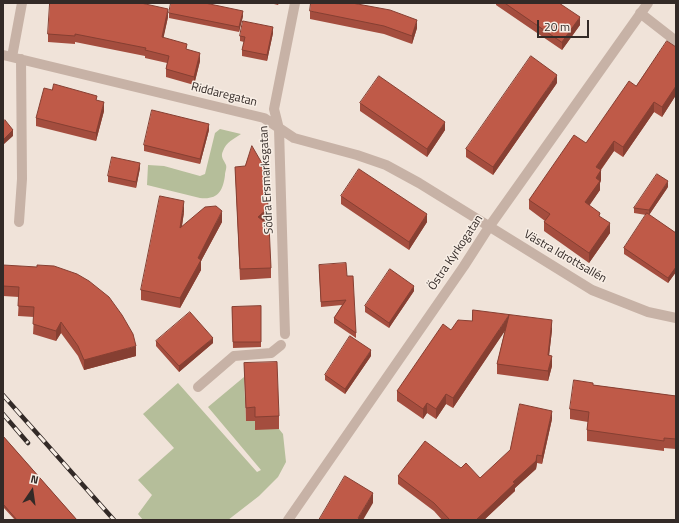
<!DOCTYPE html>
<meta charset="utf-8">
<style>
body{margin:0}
#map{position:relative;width:679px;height:523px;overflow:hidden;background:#f0e3d9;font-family:"Titillium Web",sans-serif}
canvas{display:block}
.frame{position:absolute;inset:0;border:4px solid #332a27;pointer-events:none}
.north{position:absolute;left:12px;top:471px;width:40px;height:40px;-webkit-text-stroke:3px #f8eee5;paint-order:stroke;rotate:13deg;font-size:11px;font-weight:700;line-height:16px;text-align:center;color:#332a27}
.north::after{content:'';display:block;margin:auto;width:14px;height:18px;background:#332a27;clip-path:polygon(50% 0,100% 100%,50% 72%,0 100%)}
.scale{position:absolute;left:537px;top:20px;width:52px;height:18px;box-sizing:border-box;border:2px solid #332a27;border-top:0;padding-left:5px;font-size:12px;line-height:14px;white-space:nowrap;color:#332a27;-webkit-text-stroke:3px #f8eee5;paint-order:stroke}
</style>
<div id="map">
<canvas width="679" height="523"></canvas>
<div class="frame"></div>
<div class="north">N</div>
<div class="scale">20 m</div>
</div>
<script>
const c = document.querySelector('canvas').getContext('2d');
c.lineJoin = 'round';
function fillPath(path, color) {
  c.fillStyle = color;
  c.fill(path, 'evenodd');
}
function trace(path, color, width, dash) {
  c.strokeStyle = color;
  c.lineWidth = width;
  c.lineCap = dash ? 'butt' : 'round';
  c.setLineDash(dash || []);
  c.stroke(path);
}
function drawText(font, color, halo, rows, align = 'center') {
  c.font = font + ' "Titillium Web",sans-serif';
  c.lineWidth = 3;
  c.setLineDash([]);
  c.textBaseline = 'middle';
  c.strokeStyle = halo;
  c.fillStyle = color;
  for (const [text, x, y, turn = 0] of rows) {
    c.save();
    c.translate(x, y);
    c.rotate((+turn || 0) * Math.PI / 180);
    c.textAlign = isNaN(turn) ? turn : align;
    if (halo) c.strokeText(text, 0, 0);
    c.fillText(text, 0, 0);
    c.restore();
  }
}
const green = new Path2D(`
 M220 129 241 134C234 139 226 142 223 151 220 157 224 160 226 165 227 168 225 172 225 175 223 191 218 200 200 198L147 185 148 165 164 166 200 176 205 174 215 133Z
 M244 377 246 421H255L279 429 283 434 286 462 278 477 259 496 228 520H143L138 514 152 495 138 480 174 448 143 414 178 383 257 472 261 470 208 407Z`);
const minor = new Path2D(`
 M640 13 676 41
 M3 55 264 118 294 138 357 155 386 165 419 183 592 290 648 312 676 318
 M12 57 22 3
 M19 222 22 179 21 59
 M285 334 279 129 274 109 295 3
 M198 387 234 356 271 353 281 345
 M288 520 464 266 489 227 648 3`);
const rail = new Path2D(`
 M3 395 114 520
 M3 414 28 443`);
const wall = new Path2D(`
 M270 3H279L278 5Z
 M496 3H559L580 25 562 50 496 5Z
 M310 11 417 28 412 44 384 34 310 19Z
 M169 13 243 16 239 32 169 18Z
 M168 17 163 38 187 50 200 61 194 85 166 77V69L167 63 145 58V56L75 42V44L48 42V34Z
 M273 33 267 61 242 56V50L244 42 240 41V36Z
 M676 47V95L662 117 654 112 623 157 614 151 601 170V180L600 183V190L589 205 600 217 610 233 589 263 544 231V222L545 221 529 209V200L586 143 636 86Z
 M557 83 493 175 466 157V149Z
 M97 101 104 111 96 141 36 126V118Z
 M360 103 445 130 427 157 360 111Z
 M209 130 200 164 144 151V145Z
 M235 167 268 219 265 222 271 268V278L240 280Z
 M140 168 136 188 108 182V176Z
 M668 187 649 215 676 233V272L668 283 624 254V248L646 215 634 213V208Z
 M341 196 427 222 409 250 341 204Z
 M184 212 182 226 222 222 201 261V270L180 308 141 300V290Z
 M3 265 136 356 84 370 78 356 61 333 56 341 33 334 34 317 18 316 19 297 3 296Z
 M319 269 347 276 356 333V338L334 323V318L342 305 321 307Z
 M414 291 389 328 365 312V306Z
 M261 306V347L233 348 232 307Z
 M451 330H552L549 355 552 366 548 381 497 374V364L505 330 453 408 446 404 436 419 427 413 423 419 397 401V391Z
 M156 341 213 343 179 372 156 346Z
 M371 356 345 394 325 380V375Z
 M244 363 279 416V429L255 430V421H246Z
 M593 385 676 396V449L664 448V451L587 441V430L588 422 570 419V409Z
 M552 419 542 464 537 463 536 469 515 488V491L484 520H442L434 511 398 484V476L461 468 480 478Z
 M3 436 77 520H15L3 507Z`);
const shadedWall = new Path2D(`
 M168 9V17L162 45V37Z
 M243 11V16L239 32V27Z
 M580 17V25L562 50V42Z
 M417 20V28L412 44V36Z
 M273 27V33L267 61V55Z
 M200 53V61L194 85V77Z
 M557 75V83L493 175V167Z
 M676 86V95L662 117V107Z
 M104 102V111L96 141V133Z
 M654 102V112L623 157V147Z
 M445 122V130L427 157V149Z
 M209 124V130L200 164V159Z
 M13 130V136L3 145V140Z
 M614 141V151L596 176V167Z
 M140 163V168L136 188V182Z
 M601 170V180L600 183V190L585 212V202L596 178Z
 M668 181V187L649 215V210Z
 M184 201V212L180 238V228Z
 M268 208V219L258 228V217Z
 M222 211V222L201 261V270L180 308V298L198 258Z
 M427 214V222L409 250V242Z
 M610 223V233L589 263V253Z
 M676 267V272L668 283V278Z
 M414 286V291L389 328V323Z
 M509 315V325L453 408V398Z
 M552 320V330L548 365V355Z
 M61 322V333L56 341V331Z
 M213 338V343L179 372V366Z
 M136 346V356L84 370V360Z
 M371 350V356L345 394V389Z
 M552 356V366L548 381V371Z
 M446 394V404L436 419V409Z
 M427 403V413L423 419V409Z
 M552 411V419L542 464V456Z
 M537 455V463L536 469 515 488V491L484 520H476L513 482Z
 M373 493V503L363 520H358V518Z`);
const building = new Path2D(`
 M50 3H141L168 9 162 37 187 44 186 49 200 53 194 77 166 69 169 56 145 50 146 48 75 34V36L48 34Z
 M171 3H205L243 11 239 27 169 13Z
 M311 3H352L390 10 417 20 412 36 384 26 310 11Z
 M505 3H559L580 17 562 42Z
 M243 21 273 27 267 55 242 50 245 37 240 36Z
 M667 41 676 47V86L662 107 654 102 623 147 614 141 596 167 601 170 596 178 600 181 585 202 600 213 599 216 610 223 589 253 544 222 550 214 529 200 574 135 586 143 629 81 636 86Z
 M531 56 557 75 493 167 466 149Z
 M379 76 445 122 427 149 360 103Z
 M54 84 97 96 96 100 104 102 96 133 36 118 44 88 52 90Z
 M152 110 209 124 200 159 144 145Z
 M5 120 13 130 3 140V122Z
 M252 146 263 165H266L268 208 258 217 269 225 271 268 240 269 235 167 245 166Z
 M112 157 140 163 136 182 108 176Z
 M359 169 427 214 409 242 341 196Z
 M657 174 668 181 649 210 634 208Z
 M160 196 184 201 180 228 205 207 216 206 222 211 198 258 201 260 180 298 141 290Z
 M647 213 676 233V267L668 278 624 248Z
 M346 263 347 276H353L356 333 334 318 346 300 321 302 319 265Z
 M3 265 37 267V265L54 266 77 274 89 281 109 297 122 315 133 334 136 346 84 360 78 346 61 322 56 331 33 324 34 307 18 306 19 287 3 286Z
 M390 269 414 286 389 323 365 306Z
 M261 306V342H233L232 307Z
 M473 310 552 320 548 355 552 356 548 371 497 364 509 315 453 398 446 394 436 409 427 403 423 409 397 391 443 324 451 330 458 320 472 321Z
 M190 312 213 338 179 366 156 341Z
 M350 336 371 350 345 389 325 375Z
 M277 362 279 416 255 417V407L246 408 244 363Z
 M574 380 593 383V385L676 396V439L664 438V441L587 430 589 412 570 409Z
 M520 404 552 411 542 456 537 455 536 461 513 482 515 483 476 520H450L434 503 398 476 425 441 461 468 466 463 480 478 510 450Z
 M3 436 77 520H17L3 504Z
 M345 476 373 493 358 518 361 520H319Z`);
const streetNames = [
 ["Riddaregatan",224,95,14],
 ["Södra Ersmarksgatan",267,180,-93],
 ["Östra Kyrkogatan",456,253,-56],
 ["Västra Idrottsallén",565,257,30]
];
fillPath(green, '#b5be9a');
trace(minor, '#c7b2a6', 10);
trace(rail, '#332a27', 4.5);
trace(rail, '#f8eee5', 3, [9]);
fillPath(wall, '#a44d3e');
fillPath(shadedWall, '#863f32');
fillPath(building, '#bf5a48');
trace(building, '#863f32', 1);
drawText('12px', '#332a27', '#f8eee5', streetNames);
</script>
